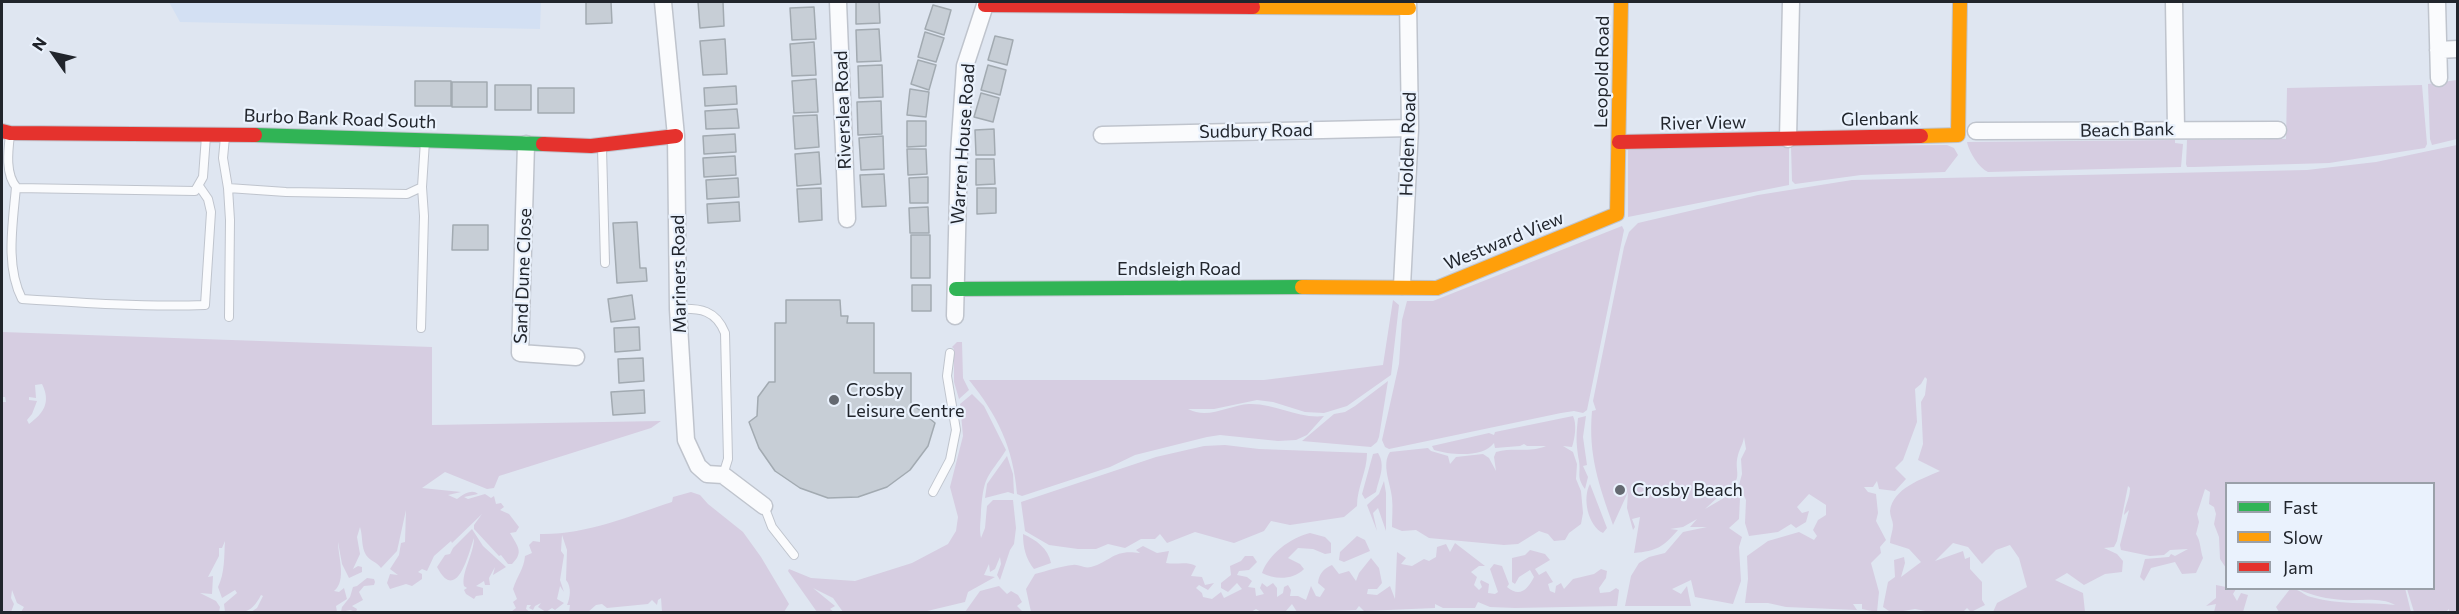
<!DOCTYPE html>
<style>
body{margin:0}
#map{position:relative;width:2459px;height:614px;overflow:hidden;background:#dfe6f1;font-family:Commissioner,sans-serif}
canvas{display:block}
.frame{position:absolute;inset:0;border:3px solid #21252c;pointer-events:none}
.legend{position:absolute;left:2225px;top:482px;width:210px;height:108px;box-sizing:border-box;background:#eaf2fd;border:2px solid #9aa0a9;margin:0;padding:8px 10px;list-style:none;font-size:18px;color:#21252c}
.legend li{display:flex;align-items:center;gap:12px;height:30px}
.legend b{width:30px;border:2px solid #9aa0a9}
.north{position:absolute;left:24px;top:24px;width:60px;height:60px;-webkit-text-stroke:4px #eaf2fd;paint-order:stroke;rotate:304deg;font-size:16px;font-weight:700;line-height:24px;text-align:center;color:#21252c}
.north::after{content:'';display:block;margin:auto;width:21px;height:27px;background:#21252c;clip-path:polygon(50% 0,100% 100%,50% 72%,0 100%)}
</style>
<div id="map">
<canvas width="2459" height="614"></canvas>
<div class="frame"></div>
<ul class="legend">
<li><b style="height:8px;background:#30b455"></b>Fast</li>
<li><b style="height:8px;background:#ff9f0a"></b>Slow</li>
<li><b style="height:8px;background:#e5322d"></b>Jam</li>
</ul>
<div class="north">N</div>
</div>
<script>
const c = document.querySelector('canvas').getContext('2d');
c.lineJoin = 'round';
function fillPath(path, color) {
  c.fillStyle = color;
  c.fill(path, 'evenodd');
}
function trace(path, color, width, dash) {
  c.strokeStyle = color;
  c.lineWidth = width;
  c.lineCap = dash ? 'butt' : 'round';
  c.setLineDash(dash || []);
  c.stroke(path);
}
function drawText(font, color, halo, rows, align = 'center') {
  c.font = font + ' Commissioner,sans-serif';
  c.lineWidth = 4.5;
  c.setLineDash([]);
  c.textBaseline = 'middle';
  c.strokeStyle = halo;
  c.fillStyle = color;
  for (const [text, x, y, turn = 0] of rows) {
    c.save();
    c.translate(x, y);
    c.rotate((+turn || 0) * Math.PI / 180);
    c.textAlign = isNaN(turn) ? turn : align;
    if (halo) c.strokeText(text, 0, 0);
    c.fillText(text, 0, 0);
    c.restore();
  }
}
const built = new Path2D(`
 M169 2H541L540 29 180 22Z`);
const green = new Path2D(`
 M2457 80V139L2432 145 2430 139 2428 84Z
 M2422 85 2427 144 2425 148 2329 163 2194 167H2187L2186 164 2187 140 2286 139 2287 88Z
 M2175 140V143L2183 144 2181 167 1988 172C1979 168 1969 152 1967 142Z
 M1947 145 1954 148 1958 155 1945 172 1861 175 1795 184 1792 181 1791 146Z
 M2457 145V612H2449V609L2446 612H2414L2407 589 2434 588V484H2226V568L2220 559 2219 537 2214 524 2216 514 2214 507 2209 504 2210 492 2205 489 2197 514 2199 522 2196 534C2201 542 2200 549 2203 558L2196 573 2182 574 2175 562 2151 568 2144 581 2140 577 2145 559 2169 557 2171 554 2175 556 2188 549 2170 550 2164 555 2150 556 2121 550 2120 545 2129 510 2124 515C2125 505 2130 498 2130 488L2128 486 2117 541 2114 547 2104 548 2117 554 2123 561 2122 572 2105 574 2084 585 2067 573 2055 580 2083 593 2085 612H1993L1997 603 2027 587 2019 558 2010 545 1996 550 1982 564 1968 547 1953 543 1935 561 1963 551 1965 559 1970 557V569L1982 582V600L1985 605 1971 612 1967 608 1963 612H1931L1915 609 1897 612 1889 611 1883 607 1888 582 1895 577 1894 560 1904 557 1905 563 1901 577 1921 562 1909 549 1890 543C1890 537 1893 531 1893 525 1893 521 1890 516 1890 511 1893 488 1922 479 1940 471L1918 460 1923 444 1921 402 1925 395 1927 379 1925 377 1921 384 1915 389 1917 422 1903 460 1895 468 1906 479 1895 491 1879 489 1877 481 1873 487H1864L1868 492 1876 494 1878 513 1876 521 1886 540 1880 547 1881 553 1871 563 1879 592 1877 612 1862 609V604H1853L1857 610 1786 607 1768 603H1745L1748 579 1747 556 1768 541 1799 532 1814 540 1817 536 1813 530 1818 520 1826 515V505L1809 494 1797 507 1802 513 1809 511 1806 522 1796 528 1791 524 1778 532 1749 536 1745 523 1746 500 1739 485 1742 474 1741 459 1746 449 1744 437C1743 444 1740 448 1738 455 1733 473 1746 477 1724 493L1712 490 1705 495 1713 494 1718 497 1705 509 1729 495 1736 487 1740 498 1739 519 1729 528 1742 537 1739 547 1741 581 1733 604 1695 597 1691 580 1672 589 1681 594 1687 586 1691 606H1625L1631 576 1639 563 1649 557 1665 553 1683 532 1707 527H1690L1697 519 1683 527 1670 529 1678 530C1663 547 1657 551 1634 553L1640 517 1632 519 1635 527 1633 530 1627 508 1628 492 1613 525C1599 485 1588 455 1592 411L1596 410 1593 401 1624 247 1629 232 1638 223 1758 195 1852 180 2307 170 2376 162Z
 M1789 146V185L1628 217V147Z
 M1622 226 1624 230 1587 410 1583 413 1574 411 1561 413 1389 449 1385 447 1382 440 1399 364 1402 320 1407 301H1433Z
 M1393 300 1399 305 1391 375 1347 406 1324 413 1305 412 1273 402 1257 400 1214 409H1188C1208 420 1229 405 1249 404 1275 403 1298 419 1324 416L1307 435 1296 440 1278 441 1220 435 1207 437 1135 455 1110 467 1022 496 1017 494C1013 447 998 416 969 380H1264L1383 365Z
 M2 332 432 347V425L661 421 651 428 499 476 494 488 487 489 445 472 422 488 461 492 448 495 457 499C462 495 472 488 478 494L464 497 468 499 485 494 491 498 494 496 496 504 501 503 504 507 500 510 509 514 519 527 516 532 510 533C518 547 524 552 512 564H508L501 555 499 556 474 529V525L482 514 452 543 451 541 434 556 427 571 422 569 418 572 422 574V579L412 586 406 584 390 589 387 583 390 574 398 575 390 569 399 555 401 543 405 542 406 510 397 551 381 568C377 562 370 561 366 555 361 547 363 536 360 527L357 537 360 554 353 569 358 566 362 567V572L349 578 342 564 338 542C338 556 347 581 334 591L339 592 344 588 347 599 336 606 337 612H251L257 608 263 596 261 595C251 614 244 613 225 612L224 604 237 593 235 590 222 598 218 587C225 573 224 556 225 541L222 548H219V556L208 577 213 576 212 594 200 593 216 601 220 607 219 612H21L24 607 17 603 12 590 11 598 14 604 11 612H2V402H6L5 397H2ZM42 384C51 402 44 413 29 424L27 420 32 414 37 401 29 400V397L36 398 35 385Z
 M957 342H962L963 378 969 390 959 399 954 382V349L952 347Z
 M1388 381 1379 437 1377 442 1371 447 1302 441 1334 414 1345 412 1355 406Z
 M972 394 984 406 1006 450C988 478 984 474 981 510 981 519 979 529 981 538L985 528 987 506 993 500H1013L1016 528 1014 544 1010 550 1000 580 997 575 1001 564 1000 557 995 569 990 572 989 564 984 575 995 577 968 592 965 602 923 612H843L833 598 813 588 835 606 830 609 834 612H840H817L788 571 789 569 811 578 855 581 912 563 948 544 956 531 958 517 950 487 963 436 960 404Z
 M1573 416C1577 424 1575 438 1572 447L1563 446 1573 452 1577 464 1576 479 1581 491 1583 513 1581 524 1569 533 1565 540 1554 541 1548 534 1539 531 1518 544 1504 545 1429 538 1416 530 1402 531 1392 527C1392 517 1393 508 1392 498 1391 484 1381 465 1390 452L1428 448 1431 451 1448 456 1450 464 1456 457 1483 454 1489 458 1496 471 1494 457 1496 452C1513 447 1530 453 1546 446H1527L1524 444 1520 446 1495 448 1494 443C1483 458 1451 455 1434 450L1432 446 1489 433 1494 435 1495 432Z
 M1586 416 1583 437 1587 465 1583 466 1588 477 1585 489C1576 476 1581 475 1579 461 1576 442 1576 437 1578 418Z
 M1225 445 1259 449 1367 453C1367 472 1357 487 1357 506L1344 517 1290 525 1271 521 1264 531 1234 543 1195 532 1167 543 1160 534 1155 539H1141L1125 548 1108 544 1096 549H1078L1049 545 1025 531 1021 502 1156 457 1204 446Z
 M1378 453C1386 466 1379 478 1376 492L1365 499 1362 494 1373 454Z
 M1007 456 1013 474 1014 494 1008 492 985 498 987 484Z
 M1384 481 1386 493V531L1378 508 1373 513 1377 531 1367 505 1379 494Z
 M1590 484 1607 528 1603 533C1588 526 1582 498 1590 484Z
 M691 492 700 495 708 504 743 532 761 557 789 604 784 612H662L661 598 658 600 657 605 652 600 648 604 607 608 602 604 596 605 588 612H569L570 605H567C570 598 572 587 566 580L567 550 562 535 561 551 564 555 560 580 564 592 560 586 557 599 564 603 555 610 552 608 546 612 538 607 541 603 535 606 533 610 529 608 531 605H527L526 609 530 612H511L516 608 513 602 517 599 513 589C517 576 524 569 525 556L532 553 529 545 533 541 540 542V534C586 535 629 516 672 502L673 497Z
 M472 529 483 546 506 567 493 575 495 567 489 578 490 585H485L484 581 476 586 483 588V595L476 596 474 599 466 594 464 590 467 588 464 586C461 573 474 554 474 538 469 552 457 605 437 567L445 555 450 554 453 548Z
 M1310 533 1325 537 1331 543V553L1325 554 1313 549 1298 548 1288 558 1300 564 1304 569C1293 580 1275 580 1262 573 1268 555 1291 537 1310 533Z
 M1023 534C1036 540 1048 548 1051 563L1034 569C1026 559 1023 548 1023 534Z
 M1357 536 1365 540 1370 551 1344 562 1339 560 1340 552Z
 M1455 543 1485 566H1479L1471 572 1477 577 1474 585 1479 590 1482 587 1480 582 1481 580 1489 584 1488 593 1495 594 1498 592 1490 569 1494 564 1502 566 1509 584 1507 587C1520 598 1528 589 1534 577L1530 570 1519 577 1515 584 1512 582V558L1525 555 1530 550 1545 554 1550 560 1535 569 1539 575 1546 571 1553 582 1548 584 1550 591 1555 593 1556 586 1561 583 1564 589 1573 579 1594 574 1601 569 1607 571 1606 578 1599 588 1600 593 1610 592 1616 588 1619 590 1617 606 1515 608 1490 607 1478 602 1475 608H1443L1435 604V608L1364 611 1359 606 1356 610 1297 612 1292 604 1285 612H1261L1256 609 1251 612H1031L1026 589 1035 574C1047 571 1061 566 1073 565 1079 564 1084 569 1091 567 1112 561 1113 549 1140 553L1136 550 1143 546 1157 553 1169 551 1166 563C1177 565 1186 561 1196 566L1191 576 1202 577 1205 585 1214 583 1208 590 1199 585 1196 588 1202 593 1203 597 1212 599 1221 592 1224 598 1242 589 1237 583 1228 592 1221 588V583L1231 575 1230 566 1241 561 1245 556H1253L1257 562 1249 570 1239 571 1237 575 1247 577 1252 581 1248 587 1255 588 1256 596 1264 594 1260 588 1262 583 1267 587 1273 583 1277 588V597L1283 593 1284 587 1288 585 1291 590 1290 596H1298L1306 600 1311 586 1316 596 1320 597 1325 589 1318 583C1319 574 1323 569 1332 565L1339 574 1349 571 1356 581 1359 573 1371 558 1379 568 1382 583 1377 589H1368L1367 594 1377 595 1390 586 1395 599 1397 552 1406 558 1401 564 1412 566 1424 559 1429 561 1436 557 1437 547 1446 544 1450 552Z
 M367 578 374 579 375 582 374 585 364 586 359 592 363 600 352 606 357 609 356 612 350 610 341 612 342 607 350 597 353 587 357 586Z
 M2216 585 2236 589 2233 594 2237 601 2241 593 2248 595 2243 612H2214L2216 604 2206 606 2216 598Z
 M999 586 1007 594 1011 591 1018 595 1022 602 1017 606 1023 612H965L980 591Z
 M2405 588 2411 612 2306 611 2297 612 2295 611 2279 612 2276 607 2290 589C2299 588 2303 595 2311 597 2338 605 2367 602 2395 605 2381 597 2360 601 2344 600 2327 599 2313 596 2298 589Z`);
const building = new Path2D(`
 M586 2H611L612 23 586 24Z
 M698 2H723L724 26 700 28Z
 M856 2H879L880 23 856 24Z
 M933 5 951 10 944 35 925 29Z
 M814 7 816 39 792 40 790 8Z
 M879 29 881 61 857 62 856 30Z
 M925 32 944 38 936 62 918 57Z
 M995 36 1013 40 1007 65 988 60Z
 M725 39 727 74 703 75 700 41Z
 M814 42 816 75 792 76 790 44Z
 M918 60 936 65 929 90 911 84Z
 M882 65 883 97 859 98 858 66Z
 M988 65 1006 70 1000 95 981 90Z
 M816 79 818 112 794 113 792 81Z
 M415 81H451V106H415Z
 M452 82H487V107H452Z
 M495 85H531V110H495Z
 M736 86 737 104 705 106 704 88Z
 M538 88H574V113H538Z
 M910 89 929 92 926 117 907 115Z
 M981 93 999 98 993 122 974 117Z
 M881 101 882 134 858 135 857 102Z
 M737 109 739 128 706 129 705 111Z
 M817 115 819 147 795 149 793 116Z
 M907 121H926V146L907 147Z
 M994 129 995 155H976L975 130Z
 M735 134 736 152 704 154 703 136Z
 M883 136 884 169 861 170 859 138Z
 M907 149H926L927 174 908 175Z
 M819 152 821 184 797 186 795 154Z
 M735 156 736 175 704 177 703 158Z
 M976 159H994L995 184 976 185Z
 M884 174 886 206 862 207 860 175Z
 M928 177V203H910L909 178Z
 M738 178 739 197 707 199 706 180Z
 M821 188 822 220 799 222 797 189Z
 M977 188H996V213L977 214Z
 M739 202 740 221 708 223 707 204Z
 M928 207 929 233H910L909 208Z
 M637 222 640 268H646L647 281 617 283 613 223Z
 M453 225H488V250H452Z
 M911 235H930V278H911Z
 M912 285H931V311H912Z
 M632 295 635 319 611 322 608 299Z
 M786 300H840L841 316H848L847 323H874V373H911V403L935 423 928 446 910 470 887 487 858 497 828 498 800 488 775 471 759 448 749 422 757 416 758 397 769 382H775V323H786Z
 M639 327 640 350 615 352 614 328Z
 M643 358 644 381 619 383 618 359Z
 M644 390 645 413 613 415 611 392Z`);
const lane = new Path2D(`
 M10 135C8 151 5 175 17 188L195 191 203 177 206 136
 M225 137 223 158 228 188 286 192 407 194 422 187 425 141
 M602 148 605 263
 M16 187C13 223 5 266 22 299 83 303 144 307 205 305L211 212 208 199 199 186
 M228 188 230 220 229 317
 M678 309C700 308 716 310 725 333L728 459 723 475
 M421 328 424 216 422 187
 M933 492 950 460 956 430 947 376 950 353
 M764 506 772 527 794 555`);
const street = new Path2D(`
 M663 2 676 136 678 309 686 440 698 466 707 474 723 475 764 506
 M838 2 847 219
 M2174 2 2176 129
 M2437 2 2439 78
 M2438 50 2458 49
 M1976 131 2278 130
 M1102 135 1410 128
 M1788 139 1791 2
 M526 144 520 353 576 357
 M1402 286 1410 128 1408 2
 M955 316 959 153 965 66 986 2`);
const fast = new Path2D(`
 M255 135 543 144
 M956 289 1302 287`);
const slow = new Path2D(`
 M1253 7 1409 8
 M1921 136 1958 135 1960 2
 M1302 287 1437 288 1617 214 1621 2`);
const jam = new Path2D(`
 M985 5 1253 7
 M2 131 10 133 255 135
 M1619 142 1921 136
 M543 144 591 146 676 136`);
const markers = [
 [834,400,6,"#646971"],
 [1620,490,6,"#646971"]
];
const streetNames = [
 ["Leopold Road",1602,72,-89],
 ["Riverslea Road",843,110,-92],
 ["Burbo Bank Road South",340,119,2],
 ["Glenbank",1880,119,-1],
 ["River View",1703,123,-1],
 ["Beach Bank",2127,130,-1],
 ["Sudbury Road",1256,131,-1],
 ["Warren House Road",963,144,-86],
 ["Holden Road",1408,144,-88],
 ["Westward View",1504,241,-22],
 ["Endsleigh Road",1179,269],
 ["Mariners Road",679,274,-91],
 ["Sand Dune Close",523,276,-88]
];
const poiNames = [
 ["Crosby",846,390],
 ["Leisure Centre",846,411],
 ["Crosby Beach",1632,490]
];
fillPath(built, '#d3e0f3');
fillPath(green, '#d6cde1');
fillPath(building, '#c7ced6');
trace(building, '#a2aab1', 1.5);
trace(lane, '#bfc4cd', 10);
trace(street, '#bfc4cd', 19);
trace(fast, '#bfc4cd', 16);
trace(slow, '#bfc4cd', 16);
trace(jam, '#bfc4cd', 16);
trace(lane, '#fafbfd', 8);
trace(street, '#fafbfd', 16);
trace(fast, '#30b455', 14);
trace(slow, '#ff9f0a', 14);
trace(jam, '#e5322d', 14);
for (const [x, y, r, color] of markers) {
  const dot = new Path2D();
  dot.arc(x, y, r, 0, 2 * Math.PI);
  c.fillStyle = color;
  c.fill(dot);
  trace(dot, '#eaf2fd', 2);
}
drawText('18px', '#21252c', '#eaf2fd', streetNames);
drawText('18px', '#21252c', '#eaf2fd', poiNames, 'left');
</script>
